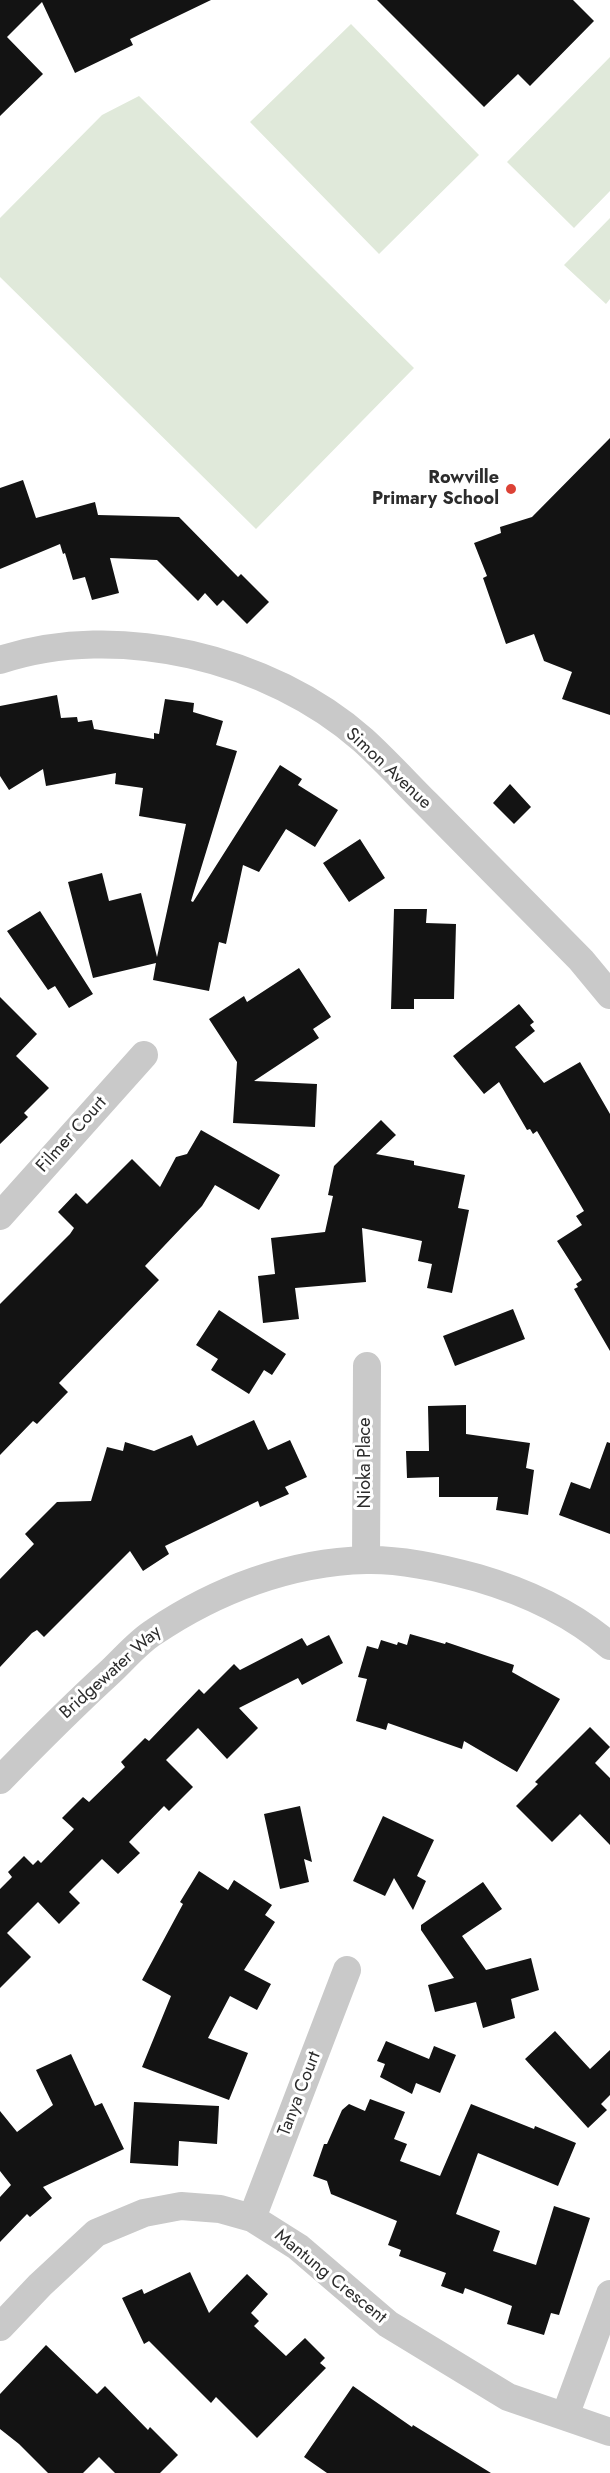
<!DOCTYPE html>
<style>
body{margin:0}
canvas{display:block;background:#fff}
</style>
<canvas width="610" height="2473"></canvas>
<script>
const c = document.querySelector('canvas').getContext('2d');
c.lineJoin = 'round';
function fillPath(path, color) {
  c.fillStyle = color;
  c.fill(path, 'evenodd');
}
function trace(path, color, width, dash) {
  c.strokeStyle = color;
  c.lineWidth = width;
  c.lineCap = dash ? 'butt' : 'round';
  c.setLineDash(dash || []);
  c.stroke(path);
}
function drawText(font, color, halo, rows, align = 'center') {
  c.font = font + ' Jost,sans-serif';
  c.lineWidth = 6;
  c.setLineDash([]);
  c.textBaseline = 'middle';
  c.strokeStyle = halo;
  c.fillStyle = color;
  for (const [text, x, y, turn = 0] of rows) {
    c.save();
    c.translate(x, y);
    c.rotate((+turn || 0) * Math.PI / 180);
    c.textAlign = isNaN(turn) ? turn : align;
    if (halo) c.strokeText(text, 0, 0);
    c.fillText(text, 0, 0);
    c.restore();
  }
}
const green = new Path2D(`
 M351 24 479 155 379 254 250 122Z
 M610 57V191L574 228 507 162Z
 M139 96 414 368 256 529 0 277V218L102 115Z
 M610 218V299L606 304 564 265Z`);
const building = new Path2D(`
 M0 0H211L130 39 133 45 75 73 42 2 7 37 43 74 0 116Z
 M377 0H573L594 21 530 86 518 74 484 107Z
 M610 438V715L562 699 572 672 544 661 534 634 506 644 483 578 487 576 474 543 501 533 500 527 532 517Z
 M23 480 36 518 95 502 98 515 179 517 238 577 241 574 269 602 247 624 223 600 217 606 205 593 198 601 157 560 110 558 119 593 92 600 85 577 73 580 65 553 63 554 60 544 0 569V488Z
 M57 695 61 718 77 717 78 722 92 720 94 729 154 739V733L159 734 165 699 194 703 193 712 223 721 216 745 237 751 191 901 193 902 280 765 302 779 298 785 338 810 315 847 286 829 259 872 243 865 226 944 219 942 209 991 153 980 156 963 93 978 68 882 102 873 109 901 141 893 157 957 186 824 139 816 143 788 115 784 116 773 46 786 43 769 9 790 0 776V706Z
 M510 784 531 807 514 824 493 803Z
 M360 839 385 878 349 902 323 863Z
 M394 909H427L426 923 456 924 454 999H414V1009H391Z
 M40 911 93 994 69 1008 55 986 48 990 7 931Z
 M299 968 331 1017 313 1029 319 1038 254 1081 317 1084 315 1127 233 1123 237 1062 209 1019 244 996 247 1002Z
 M0 997 37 1034 16 1056 49 1088 24 1113 28 1117 0 1144Z
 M519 1004 534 1022 530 1025 535 1031 515 1047 544 1083 580 1062 610 1114V1351L574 1289 578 1287 576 1284 582 1280 557 1241 582 1225 576 1216 584 1211 537 1131 533 1134 530 1129 527 1130 499 1082 484 1094 453 1056Z
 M381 1120 396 1135 376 1154 414 1161V1165L465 1175 458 1208 469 1210 452 1293 427 1288 432 1264 418 1261 422 1241 362 1228 366 1282 295 1288 299 1319 263 1323 258 1276 275 1274 271 1238 325 1232 333 1196 328 1195 334 1166Z
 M201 1130 280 1175 259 1210 215 1185 202 1206 145 1266 159 1280 59 1383 68 1392 37 1424 33 1421 0 1455V1304L70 1234 74 1228 58 1212 76 1193 87 1204 132 1159 160 1187 176 1157 187 1154Z
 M513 1309 525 1339 455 1366 443 1336Z
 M219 1310 286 1354 272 1375 264 1370 249 1394 211 1370 218 1359 196 1345Z
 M466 1405V1434L530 1443 526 1468 534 1470 528 1515 496 1510 498 1497H439V1477L407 1478 406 1451H429L428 1406Z
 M254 1420 268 1450 290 1440 307 1477 285 1487 289 1494 260 1507 258 1501 165 1546 169 1554 143 1571 130 1551 44 1637 37 1630 32 1633 0 1667V1579L34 1544 25 1534 57 1502 91 1501 107 1447 123 1451 125 1442 154 1451 192 1435 197 1446Z
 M607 1442 610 1443V1534L559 1515 571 1482 590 1489Z
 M410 1634 445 1644 446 1642 514 1665 512 1672 560 1699 517 1772 464 1741 462 1749 388 1723 386 1730 356 1721 367 1679 358 1677 367 1646 378 1649 381 1640 397 1645 398 1642 407 1645Z
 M329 1635 343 1663 302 1685 298 1678 239 1708 258 1728 227 1759 198 1728 166 1760 193 1787 169 1811 164 1806 129 1842 140 1853 118 1874 102 1859 69 1892 80 1903 59 1924 38 1902 7 1933 31 1957 0 1988V1889L12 1877 8 1872 24 1856 33 1865 38 1860 41 1863 74 1829 62 1818 83 1797 89 1802 125 1767 121 1762 145 1738 149 1741 199 1689 204 1694 234 1664 240 1670 302 1638 307 1646Z
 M590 1727 610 1747 595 1763 610 1778V1845L580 1814 552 1842 516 1806 538 1784 535 1782Z
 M300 1806 312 1862 304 1859 309 1882 280 1889 264 1814Z
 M383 1816 434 1840 417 1876 426 1881 413 1910 394 1878 385 1896 353 1881Z
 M199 1871 228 1890 234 1880 272 1905 265 1915 275 1922 244 1970 271 1984 257 2010 230 1996 208 2038 248 2053 229 2100 142 2067 171 1996 142 1980 183 1904 180 1902Z
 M483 1882 502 1909 462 1936 486 1970 531 1958 539 1990 511 1999 515 2018 483 2028 476 2002 435 2012 428 1985 454 1978 421 1930V1925Z
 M555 2031 590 2069 610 2050V2095L601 2104 607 2110 588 2128 525 2059Z
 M386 2041 429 2059 434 2046 456 2055 440 2093 416 2083 412 2094 380 2077 385 2064 377 2061Z
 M71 2054 95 2106 102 2103 124 2149 43 2187 52 2198 30 2217 27 2214 0 2242V2197L11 2185 0 2171V2111L17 2132 53 2105 36 2070Z
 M370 2099 405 2112 394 2139 407 2144 400 2161 440 2176 471 2104 534 2129 535 2126 576 2143 558 2186 478 2153 456 2214 500 2231 493 2251 536 2265 554 2206 590 2218 559 2315 551 2313 544 2335 507 2324 512 2306 465 2288 463 2294 441 2286 446 2273 399 2256 401 2250 388 2245 397 2221 331 2194 327 2181 313 2176 324 2144H327L342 2110 349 2104 365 2111Z
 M134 2102 219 2106 217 2144 179 2141 178 2166 130 2163Z
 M190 2272 209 2313 247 2274 268 2294 251 2313 259 2321 254 2326 286 2356 305 2338 325 2358 320 2363 326 2368 257 2438 216 2397 211 2403 149 2341 144 2344 122 2298 142 2289 144 2294Z
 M46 2345 97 2394 105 2386 148 2430 150 2427 178 2455 160 2473H115L99 2457 83 2473H48L19 2444 0 2429V2394Z
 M353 2386 412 2427 413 2425 491 2473H327L304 2457Z`);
const minor = new Path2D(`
 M0 660C118 621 270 658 363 740 385 760 406 783 427 804 478 856 529 908 581 960L610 995
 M0 1216 144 1055
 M366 1560 367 1366
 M0 1780C36 1743 72 1707 110 1672 124 1659 138 1642 154 1632 216 1590 290 1562 366 1560 403 1559 442 1568 478 1578 526 1592 572 1613 610 1646
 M252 2218 347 1970
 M0 2327 40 2285 96 2233 144 2213 181 2206 220 2209 252 2218 298 2247 388 2324 508 2397 610 2432
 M565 2416 610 2294`);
const markers = [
 [511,489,6,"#dc4236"]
];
const poiNames = [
 ["Rowville",499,479],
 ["Primary School",499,500]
];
const streetNames = [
 ["Simon Avenue",388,769,43],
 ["Filmer Court",72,1135,-48],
 ["Nioka Place",366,1463,-90],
 ["Bridgewater Way",111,1673,-42],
 ["Tanya Court",300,2094,-69],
 ["Mantung Crescent",330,2277,39]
];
fillPath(green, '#e0e9da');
fillPath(building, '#131313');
trace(minor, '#c9c9c9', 28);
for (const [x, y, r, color] of markers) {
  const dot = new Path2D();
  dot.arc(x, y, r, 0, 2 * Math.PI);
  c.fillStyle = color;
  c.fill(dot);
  trace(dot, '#fff', 2);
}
drawText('bold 18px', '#2c2c2c', '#fff', poiNames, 'right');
drawText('18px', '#2c2c2c', '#fff', streetNames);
</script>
